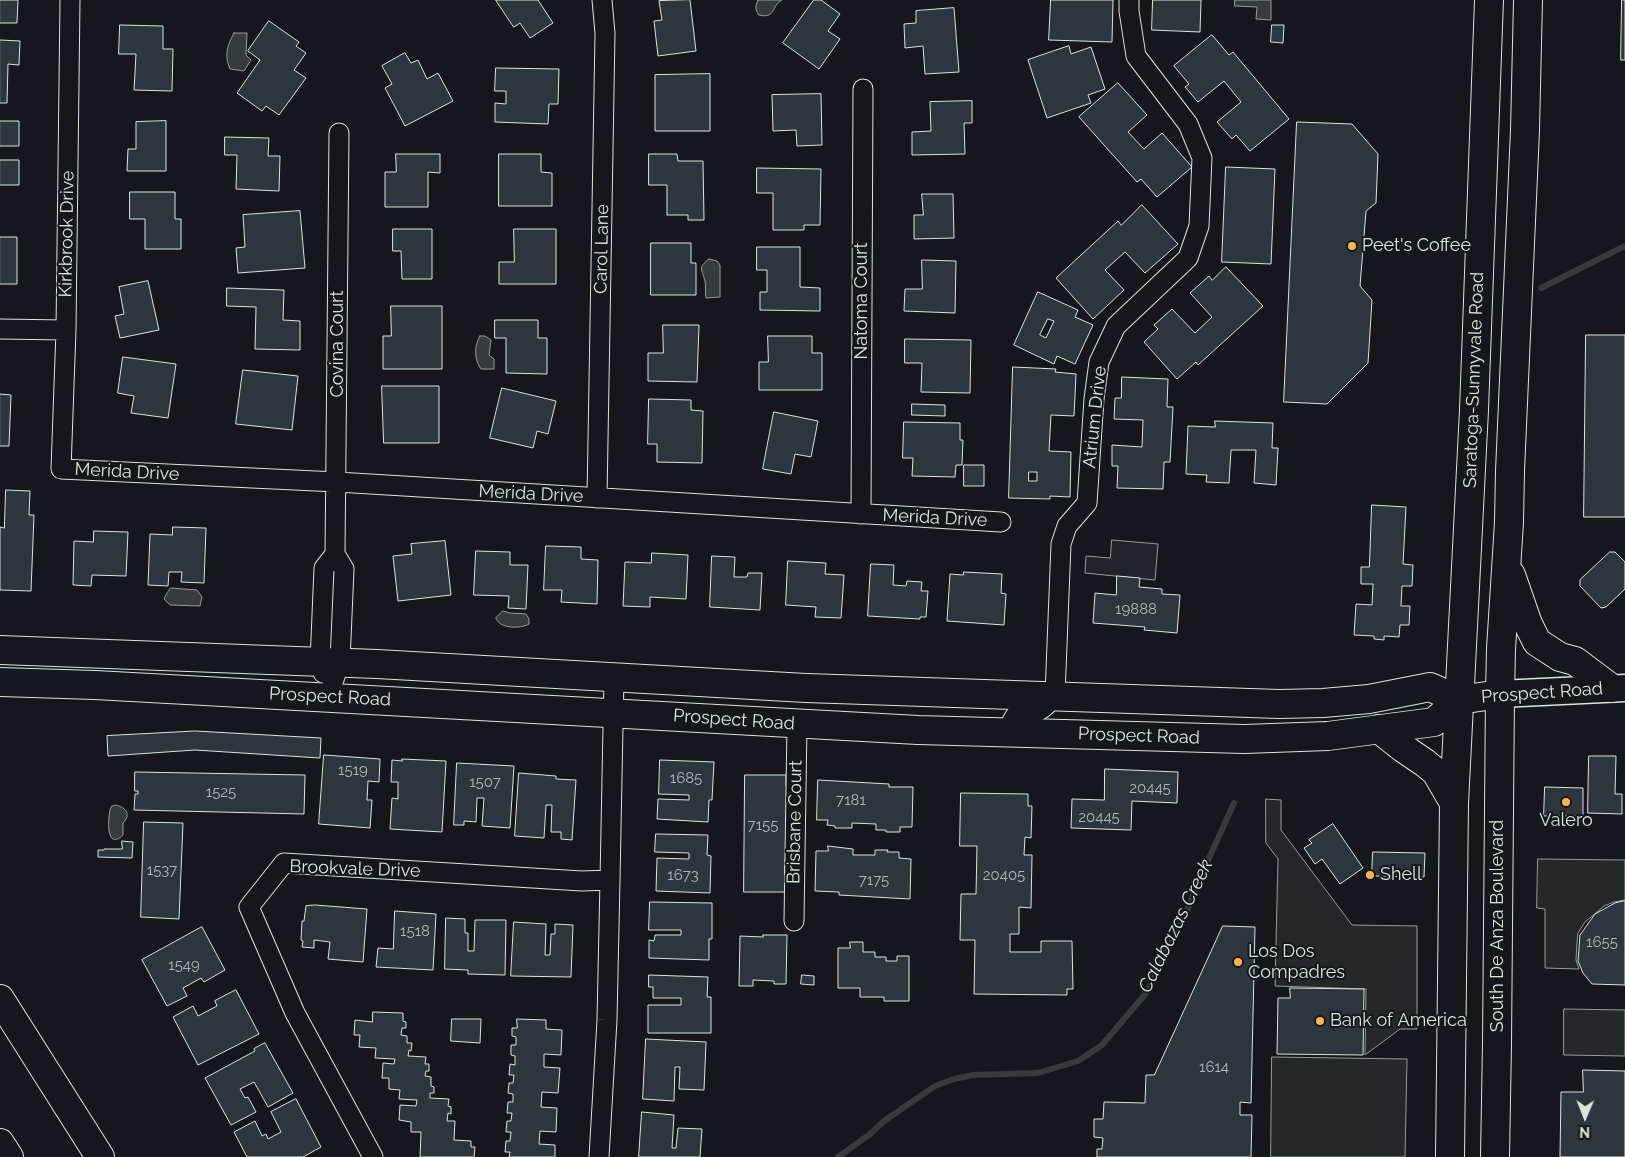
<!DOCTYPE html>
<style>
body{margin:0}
#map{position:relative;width:1625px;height:1157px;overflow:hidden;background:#14181c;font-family:Raleway,sans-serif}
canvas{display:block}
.north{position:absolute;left:1560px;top:1092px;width:50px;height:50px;-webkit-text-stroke:4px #14181c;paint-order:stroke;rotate:181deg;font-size:14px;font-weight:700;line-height:20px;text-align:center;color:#d8e6dc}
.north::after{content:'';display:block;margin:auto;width:18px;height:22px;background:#d8e6dc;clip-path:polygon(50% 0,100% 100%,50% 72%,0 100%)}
</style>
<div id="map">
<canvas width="1625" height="1157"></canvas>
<div class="north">N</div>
</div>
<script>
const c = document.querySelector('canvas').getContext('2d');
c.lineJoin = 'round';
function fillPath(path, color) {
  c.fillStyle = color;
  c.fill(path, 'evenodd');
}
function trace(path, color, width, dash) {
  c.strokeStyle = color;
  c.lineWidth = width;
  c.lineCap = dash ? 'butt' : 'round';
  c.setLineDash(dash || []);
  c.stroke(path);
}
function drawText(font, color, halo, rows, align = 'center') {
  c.font = font + ' Raleway,sans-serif';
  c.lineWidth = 4;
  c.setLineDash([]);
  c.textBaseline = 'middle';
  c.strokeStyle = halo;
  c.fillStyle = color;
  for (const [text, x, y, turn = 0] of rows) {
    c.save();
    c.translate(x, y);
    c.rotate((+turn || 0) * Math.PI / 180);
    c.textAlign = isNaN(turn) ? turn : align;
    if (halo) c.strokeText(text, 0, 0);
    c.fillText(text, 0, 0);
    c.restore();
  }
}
const green = new Path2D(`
 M1112 540 1158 544 1155 580 1085 573 1086 556 1110 558Z`);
const parking = new Path2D(`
 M1266 799 1281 800V830L1352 925 1417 926V1029H1400L1365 1055 1366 989 1275 986 1278 859 1266 843Z
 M1538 859 1625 860V900L1614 902 1604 906 1585 922 1578 933 1577 942 1576 960 1579 969 1545 968V909L1537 908Z
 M1564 1009 1625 1010V1056L1564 1055Z
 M1272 1057 1407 1059 1405 1157H1271Z`);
const water = new Path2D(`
 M758 0H782C771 6 776 19 759 15 755 10 755 6 758 0Z
 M1235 0H1271V20L1256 19 1257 7 1235 6Z
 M234 33H247L246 55 251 60 244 71 230 69C224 55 227 46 234 33Z
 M709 259 717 261 720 265V297L706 298C705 293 706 286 705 281 702 269 697 268 709 259Z
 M480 336H485L491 340 489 355 494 359V369H481C474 359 474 346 480 336Z
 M171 588 197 590 202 597 200 606 170 605 164 599 167 593Z
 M503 611 510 613 526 614 529 619V624C520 629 499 629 496 618Z
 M116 805C127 808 131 815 123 823V835C106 852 107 817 111 807Z`);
const stream = new Path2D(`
 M1541 288 1625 246
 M838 1157 869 1135 884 1121 935 1086 954 1079 973 1075 1038 1073 1078 1061 1102 1045 1147 992 1186 913 1205 867 1234 803`);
const building = new Path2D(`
 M0 0H18L17 23H0Z
 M496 0H538L553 23 530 38 520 23 514 27Z
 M690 0 696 51 658 56 654 21 662 20 659 1Z
 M814 0H821L840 14 828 31 840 39 819 69 783 43Z
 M1051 0H1113L1112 42 1049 40Z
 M1153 0H1201L1200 32 1152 30Z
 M1622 0H1625V60H1621Z
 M954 8 959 72 925 74 923 46 905 48 904 24 916 23V11Z
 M269 21 299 42 296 46 306 53 294 70 306 78 279 115 266 106 262 111 237 93 260 60 248 51Z
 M120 25 163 26V49H173L172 91 134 90 136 54H119Z
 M1272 25H1284L1283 43 1271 42Z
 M1212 35 1229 55 1233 52 1289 119 1250 151 1236 135 1232 139 1217 122 1241 102 1224 81 1198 102 1185 87 1189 84 1174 66Z
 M0 40 20 41 19 65 8 64 7 103H0Z
 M1069 46 1071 54 1091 47 1105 89 1088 95 1091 103 1047 118 1028 60Z
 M405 53 411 63 418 60 427 79 438 73 453 101 405 126 385 88 392 84 382 66Z
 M496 68 559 69 558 104H549L548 124 495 122V103L506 104V91H495Z
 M710 74V131H655V75Z
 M1118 83 1147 115 1128 132 1144 149 1162 133 1192 167 1157 197 1141 179 1137 182 1079 117Z
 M821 94 822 145 797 146 796 130 773 131 772 95Z
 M972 101V123H964L965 154 912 155V132L931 131 930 102Z
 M0 121H19V146H0Z
 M166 121V171H127L128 149H136V122Z
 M1297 122 1352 124 1378 154 1376 203 1366 211 1360 286 1372 300 1368 363 1327 404 1284 402Z
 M225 137 269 138 268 156H280L279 191 236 189 237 155H225Z
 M396 154H440V173L428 172V207H385V172H396Z
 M499 154H541V172L552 173V206H499Z
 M649 154H677L678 161H703L704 220H688V215H667V185H649Z
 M0 160H19V185H0Z
 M1226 167 1275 169 1271 264 1222 262Z
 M757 168 821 169 820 225H804V230H773V193H757Z
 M130 192H175V219H181V249H145V219H130Z
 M922 194H953L954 238 914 239V215H923Z
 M1142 205 1178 244 1145 273 1125 252 1105 270 1124 290 1093 319 1056 278 1118 221 1121 225Z
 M300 211 305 268 238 273 236 248 245 247 243 215Z
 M393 229H432V279H402L401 251H393Z
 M514 229H556V284H499V262H514Z
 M0 237H17V284H0Z
 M651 243H691V263H696V295H651Z
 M757 247H800V287L820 288V311L760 310V292H767V270H757Z
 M922 260 956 261 955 313 904 311 905 289H922Z
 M1226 267 1263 306 1198 365 1196 362 1177 379 1144 342 1158 329 1154 325 1172 309 1195 333 1212 317 1190 293 1209 276 1212 280Z
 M148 281 159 330 120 338 115 316 124 314 119 287Z
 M227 288 284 290 283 320 300 321V350L255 349 256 307 227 306Z
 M1038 292 1078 310 1075 317 1093 325 1075 364 1057 356 1054 364 1014 345ZM1048 319 1054 321 1046 338 1040 335Z
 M391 306H442V369H383V336H391Z
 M495 320H538V338H547V374L506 373V338H495Z
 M663 325H699L697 382 648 381V353H663Z
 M1586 335H1625V517H1584Z
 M768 336H812V353H822V390H759V362H768Z
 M905 339 971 340 970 393 921 392 922 363H905Z
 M123 357 176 364 168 418 131 413 134 396 118 393Z
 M1013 367 1056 369 1055 372 1076 374 1074 416 1051 415 1049 451 1071 452 1070 497 1050 496V499L1009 498ZM1029 472H1037V481H1029Z
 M243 370 298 376 292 430 236 424Z
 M1122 377 1168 379 1167 407H1173L1170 462H1164L1163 489 1117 488 1118 466H1112V445L1142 447 1143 420 1114 419 1115 398H1121Z
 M382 386H439V443H384Z
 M502 388 556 401 548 434 537 431 533 448 490 438Z
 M0 394 11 395 9 446H0Z
 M649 399 691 400V410L703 411 702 463 657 462V444H648Z
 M912 404 945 405V416L912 415Z
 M774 412 818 421 811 457 795 454 791 474 763 469Z
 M1215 421 1273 423 1272 448H1278L1276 485 1254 483 1256 450H1231L1229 483 1206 482 1207 475 1186 474 1188 426 1215 427Z
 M904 422 960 423V440H963L962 465H956L955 477 912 476 913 458H903Z
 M964 465H984V486H964Z
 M6 490 30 491 29 515H34L31 591 0 590V527L4 528Z
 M1372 505 1406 507 1403 564 1413 565 1412 586H1402L1401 606H1410L1409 625H1400L1399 637 1384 636V640L1374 639V636L1354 635 1356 604 1372 605 1373 584H1361V567H1369Z
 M173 527 206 528 204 583 181 582 182 572H169L168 586 148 585 150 534 172 535Z
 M94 531 128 532 126 576 92 575 91 586 73 585 74 541 93 542Z
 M445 541 451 595 398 601 393 556 412 554 411 544Z
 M546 546 581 547V559L598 560 597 604 561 602 562 590H544Z
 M476 551 510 552V565H528L526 609 508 608 509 596 474 595Z
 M1610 552H1615L1625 562V589L1606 607 1601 608 1580 586V580Z
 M652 553 688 555 686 599 650 597V607L623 606 625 562 651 563Z
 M712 556 735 557 734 577H747L748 573H762L760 610 710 607Z
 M788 561 826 563 825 574 844 575 841 618 815 617 816 607 786 605Z
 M871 564 894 565 893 585 906 586 907 581 922 582 921 591H928L926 617H920V619L868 616Z
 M964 572 1002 574 1001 593 1006 594 1004 625 947 621 950 574 963 575Z
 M1117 576 1140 578 1139 587 1162 589V594L1180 595 1177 633 1144 630 1145 627 1093 623 1095 593 1116 595Z
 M195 731 321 738 320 758 195 750 108 756 107 736Z
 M324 755 380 759 379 782 368 781 367 800H372L370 828 319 824Z
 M1589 756H1616L1615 794H1622V814L1588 813Z
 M402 759 446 761 442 832 390 829 392 798 398 799V782H391L392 760 402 761Z
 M660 760 714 762 712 800H709L708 822 657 819 658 799 689 800V795L659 794Z
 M457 763 514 766 510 828 482 826 484 798H477L476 822 464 821V825H454Z
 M1105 769 1178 772 1177 803 1132 801 1131 830 1071 828 1072 799 1104 800Z
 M135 772 305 775 304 814 134 810 135 794H138V791H135Z
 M519 773 556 776V779L576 780 572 840 561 839V832H551L552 805H546L544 838 515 836Z
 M745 775H786V786H791V812H786V832H790V859H785V879H790V892H744Z
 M818 780 889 784V787H913L912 827H900V832H886V830H876V824L852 823V828H835V826L827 825 828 820H817Z
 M1545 787 1583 788V816H1544Z
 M961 793 1028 794V806H1032L1031 838 1025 837 1024 855H1032L1031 908 1019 907V934H1010V952H1041V941H1072L1073 989H1067V995L974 994 975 940H960L961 894H976L977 846H960Z
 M144 822 183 823 179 919 141 917Z
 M1333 824 1363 868 1340 884 1322 859 1315 864 1304 848 1312 843 1309 840Z
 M656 834 708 835 707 855 711 856 710 893 656 891 657 858 689 859V853L655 852Z
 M122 841 133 842 132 858 98 857V850H104V849H122Z
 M828 846 853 849V855H875V850H888L887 852H899V858L911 859 910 899 839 895V892L815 891 816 851H828Z
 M1373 852 1425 853 1424 877 1372 876Z
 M1625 901V985L1592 984 1583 973 1578 961 1580 935 1595 914 1615 903Z
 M650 902 712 903V939H709V960L649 958V940L654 941 655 935H681V930H649Z
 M315 905 367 909 363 962 328 959 330 942 314 940V948L302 947 303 941 301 940 302 921H304L306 906Z
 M395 911 436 914 433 970 376 967 378 948 393 949Z
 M446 918 465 919V933H468V951H474L475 920H506L505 975 468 974V970L445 969Z
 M514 922 546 924 545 955H550L551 934H555V924L573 925 571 977 511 976Z
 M1223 926 1255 927 1251 1103 1240 1102V1115H1252L1251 1157H1097V1149H1102L1103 1138 1094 1137V1119H1103L1104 1102 1145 1103 1146 1075H1154Z
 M202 927 225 970 204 982 201 978 183 988 187 996 167 1006 142 960Z
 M763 935H787L786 984H774V981L753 980V986H739L740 936 763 937Z
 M850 942H863V952H875V957H886V961H897V956H909V1001H884V997H860V988H838V948H850Z
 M649 975 708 977 707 997H711V1033H648V1005H681V998H653V987H649Z
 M802 975 814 976V985L801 984Z
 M1290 988 1364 989 1363 1055 1277 1054 1278 998H1290Z
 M236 990 259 1034 198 1065 173 1017 193 1006 198 1016 217 1006 215 1001Z
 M373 1012 403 1013V1021L406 1022V1028H402L401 1035 407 1036V1043H412L411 1051 409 1050 408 1056 426 1057 425 1064H429V1071H426L425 1076 431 1077V1086L434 1087V1093H430V1098L449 1099 448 1106 451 1107V1114L448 1113 447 1121H455L454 1140 471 1141V1147H475L474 1157H420L421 1132H411V1122L399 1120 400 1105 416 1106 417 1100 399 1099 400 1090 389 1089V1078H382L383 1063 394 1064 395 1059 375 1058 376 1048 359 1047 360 1035H354L355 1020 372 1022Z
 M452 1019H481L480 1043 451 1041Z
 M517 1019 546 1020V1029L562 1030 561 1055 544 1054V1067L560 1068 558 1093 542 1092 541 1107 557 1108 556 1132 540 1131 539 1144 555 1145V1157H509L510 1152H505L506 1141H510L511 1132H506L507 1121H511L512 1113H507L508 1102H513V1094L508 1093 509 1083H513L514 1075H509L510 1064 515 1065V1056L511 1055V1045H516V1037L512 1036V1028H517Z
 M646 1039 706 1042 704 1090 679 1089 680 1067H675L674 1101 643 1099Z
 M265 1043 293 1093 268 1107 254 1082 240 1089 245 1098 248 1097 256 1112 231 1125 205 1078 255 1051 254 1049Z
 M1583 1070 1625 1071V1157H1560L1561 1092H1583Z
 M296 1099 321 1147 303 1157H247L234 1132 255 1121 262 1136 266 1134 268 1139 281 1132 271 1112Z
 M642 1112 674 1115 672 1148H676L678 1128 702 1129 700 1157H639Z`);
const street = new Path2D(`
 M70 0 66 330 61 469 337 482 1001 522
 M0 329 66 330
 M597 498 605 33 602 0
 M861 514 863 89
 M323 673 320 662 324 568 335 554
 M328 697 340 662 344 569 335 554 339 133
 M1005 733 1015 716C1036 713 1042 713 1055 695L1061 544 1067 526 1087 503 1094 399 1099 362 1116 326 1188 258 1199 226 1202 158 1188 124 1136 56 1129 11V0
 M610 880 614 676
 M794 921 797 724
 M373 1157 295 1013 249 907 284 863 582 881 610 880 607 1020 599 1157`);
const secondary = new Path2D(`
 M1500 694 1625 688`);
const primary = new Path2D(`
 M1511 575 1528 624 1537 642 1560 657 1575 661 1611 688
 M0 650 377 664 806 688 1279 704 1323 703 1369 699 1430 687 1459 700 1500 694
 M0 682 95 685 918 730 1244 739 1328 736 1434 722 1459 700
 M1379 729 1403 748 1425 763 1436 772 1454 803
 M1450 1157 1454 803 1474 410 1489 0
 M1495 1157 1497 1043 1500 694 1501 649 1509 522 1510 471 1525 130 1528 0`);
const highway = new Path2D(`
 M0 999 100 1157
 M0 1143 9 1157`);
const markers = [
 [1352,246,5,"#ffb74d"],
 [1566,802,5,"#ffb74d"],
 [1370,875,5,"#ffb74d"],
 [1238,962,5,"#ffb74d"],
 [1320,1021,5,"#ffb74d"]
];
const numberNames = [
 ["19888",1136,609],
 ["1519",353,770],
 ["1685",686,778],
 ["1507",485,782],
 ["20445",1150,788],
 ["1525",221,792],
 ["7181",851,800],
 ["20445",1099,817],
 ["7155",763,825],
 ["1537",162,870],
 ["1673",683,875],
 ["20405",1004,875],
 ["7175",874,880],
 ["1518",415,931],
 ["1655",1602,942],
 ["1549",184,965],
 ["1614",1214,1067]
];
const streetNames = [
 ["Kirkbrook Drive",67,234,-89],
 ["Carol Lane",602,249,-89],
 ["Natoma Court",862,301,-90],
 ["Covina Court",338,344,-90],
 ["Saratoga-Sunnyvale Road",1474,380,-88],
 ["Atrium Drive",1095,417,-84],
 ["Merida Drive",127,472,3],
 ["Merida Drive",531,494,3],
 ["Merida Drive",935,518,3],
 ["Prospect Road",1542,693,-4],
 ["Prospect Road",330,697,3],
 ["Prospect Road",734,720,4],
 ["Prospect Road",1139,736,2],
 ["Brisbane Court",795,822,-89],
 ["Brookvale Drive",355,869,2],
 ["South De Anza Boulevard",1498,926,-90]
];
const poiNames = [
 ["Peet's Coffee",1362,246],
 ["Valero",1566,821,"center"],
 ["Shell",1380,875],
 ["Los Dos",1248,952],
 ["Compadres",1248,973],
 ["Bank of America",1330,1021]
];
const waterNames = [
 ["Calabazas Creek",1176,926,-64]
];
fillPath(green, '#202428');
trace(green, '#939e99', 1);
fillPath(parking, '#24282b');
trace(parking, '#939e99', 1);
fillPath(water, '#363b3e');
trace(water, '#939e99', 1);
trace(stream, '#363b3e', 6);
fillPath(building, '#2c363c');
trace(building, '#d8e6dc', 1);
trace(street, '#d8e6dc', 21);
trace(secondary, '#d8e6dc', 29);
trace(primary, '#d8e6dc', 30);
trace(highway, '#d8e6dc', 30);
trace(street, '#14181c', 19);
trace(secondary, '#14181c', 26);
trace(primary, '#14181c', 28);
trace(highway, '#14181c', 28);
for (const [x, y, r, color] of markers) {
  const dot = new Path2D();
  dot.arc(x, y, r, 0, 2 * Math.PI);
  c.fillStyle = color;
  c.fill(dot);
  trace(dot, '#14181c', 2);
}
drawText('15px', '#adbab4', null, numberNames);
drawText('18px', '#d8e6dc', '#14181c', streetNames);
drawText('18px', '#d8e6dc', '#14181c', poiNames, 'left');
drawText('italic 19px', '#d8e6dc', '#14181c', waterNames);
</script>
